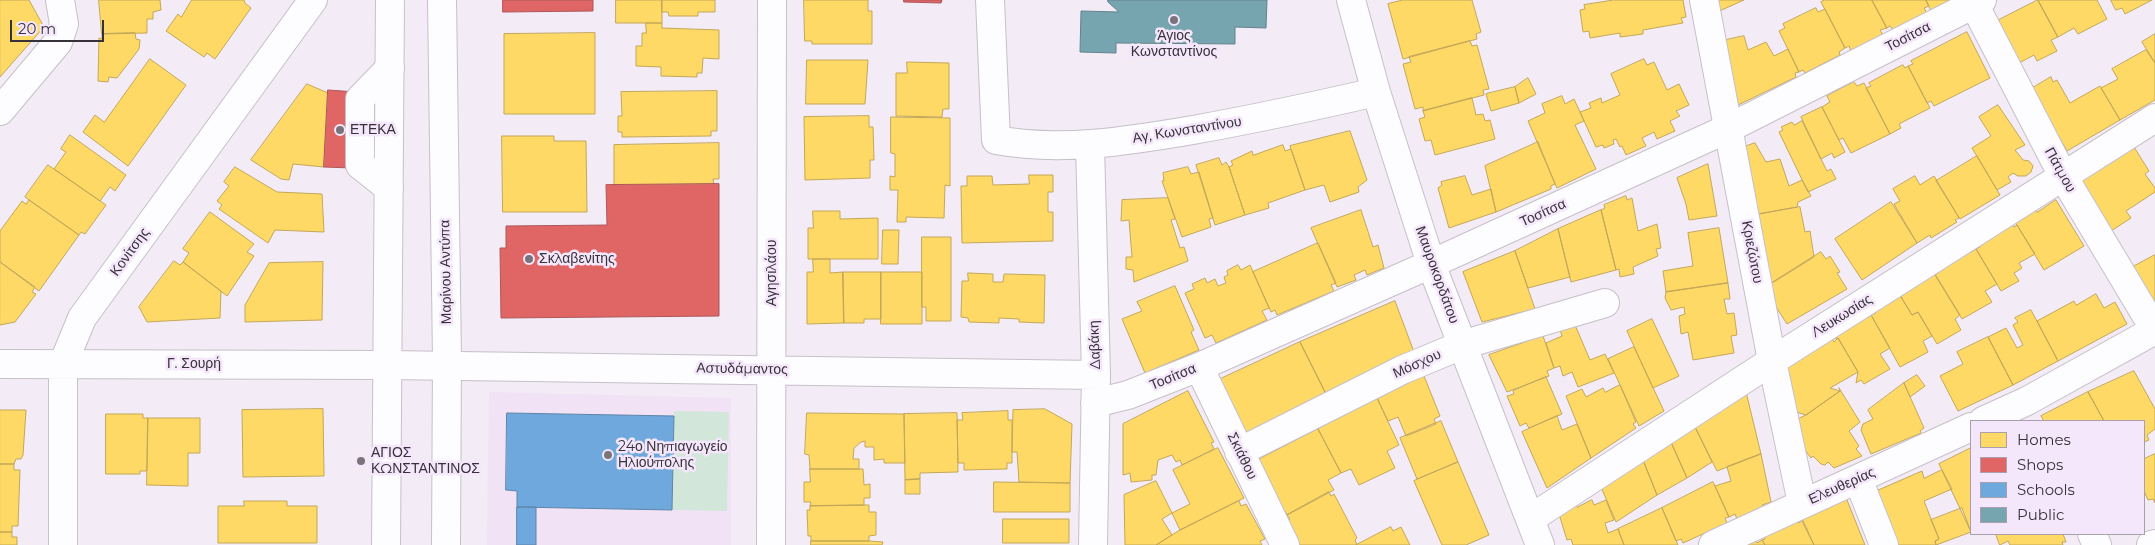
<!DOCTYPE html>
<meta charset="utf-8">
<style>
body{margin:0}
#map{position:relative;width:2155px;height:545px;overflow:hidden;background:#f3ebf6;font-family:Montserrat,sans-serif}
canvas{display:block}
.legend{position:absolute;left:1970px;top:420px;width:175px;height:115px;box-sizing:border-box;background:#f5e7fb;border:1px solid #a99fad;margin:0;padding:6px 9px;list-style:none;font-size:15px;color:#373239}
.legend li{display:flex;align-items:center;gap:10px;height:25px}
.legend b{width:25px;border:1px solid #a99fad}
.scale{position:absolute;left:10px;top:20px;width:94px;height:22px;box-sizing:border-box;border:2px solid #373239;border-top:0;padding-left:6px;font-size:15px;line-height:18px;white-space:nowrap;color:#373239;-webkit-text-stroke:4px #f5e7fb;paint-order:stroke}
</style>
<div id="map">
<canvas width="2155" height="545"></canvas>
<ul class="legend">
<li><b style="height:14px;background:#ffd966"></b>Homes</li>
<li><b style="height:14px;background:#e06666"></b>Shops</li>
<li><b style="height:14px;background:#6fa8dc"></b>Schools</li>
<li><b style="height:14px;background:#76a5af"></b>Public</li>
</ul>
<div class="scale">20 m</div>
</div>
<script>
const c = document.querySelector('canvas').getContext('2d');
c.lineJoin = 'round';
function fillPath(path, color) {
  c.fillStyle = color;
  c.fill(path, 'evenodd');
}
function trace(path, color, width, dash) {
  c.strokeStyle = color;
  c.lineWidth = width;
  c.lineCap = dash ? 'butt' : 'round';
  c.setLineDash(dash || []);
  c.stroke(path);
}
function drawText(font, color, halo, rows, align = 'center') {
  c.font = font + ' Montserrat,sans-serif';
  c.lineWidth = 5;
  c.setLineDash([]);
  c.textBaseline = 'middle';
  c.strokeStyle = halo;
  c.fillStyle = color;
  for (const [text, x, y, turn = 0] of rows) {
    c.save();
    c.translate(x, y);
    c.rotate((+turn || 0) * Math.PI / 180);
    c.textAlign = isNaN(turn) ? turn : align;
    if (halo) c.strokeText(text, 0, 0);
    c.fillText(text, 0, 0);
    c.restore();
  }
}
const built = new Path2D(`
 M489 392 731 398V545H487Z`);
const green = new Path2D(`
 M674 411 729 412 727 511 672 510Z`);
const homes = new Path2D(`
 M0 0H29L44 27 0 77Z
 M99 0H160L161 10 153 12V19H147V33L102 34Z
 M192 0H244L245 3 251 8 215 59 207 53 204 57 166 31 178 14 181 17Z
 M616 0H662V23H616Z
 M662 0H715V12H698V16H669L668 12H662Z
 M804 0H868V11H872V44H812V41H805Z
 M1403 0H1472L1481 32 1476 34 1477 39 1403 59 1388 4Z
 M1614 0H1683L1686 17 1681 18 1683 23 1643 30V34L1620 37V33L1590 38 1589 31 1583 32 1580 10 1585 9 1584 5Z
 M1713 0H1744L1715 13Z
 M1825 0H1872L1887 28 1880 30 1883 35 1851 51 1849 46 1845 48 1821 2Z
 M1872 0H1926L1929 6 1924 8 1927 13 1893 30 1890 26 1887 28Z
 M1926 0H1951L1931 10Z
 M2038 0H2097L2107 19 2078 34 2074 28 2058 37Z
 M2038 0 2058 37 2051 40 2057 51 2037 61 2034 55 2019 63 1991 24Z
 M2111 0H2152L2125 14 2122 8 2116 10Z
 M1816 8 1818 12 1825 9 1845 48 1839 52 1840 55 1805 73 1803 70 1799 72 1779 31 1785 28 1783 24Z
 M646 23H662V28L719 30V59L703 58 702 73H697V77L661 76V67L636 66V46H642V33H646Z
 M1967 32 1990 78 1934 106 1931 101 1927 103 1908 66 1913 64 1911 61Z
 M135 33 136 39 140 40 139 49 117 78 109 77 108 82 98 81 99 38 102 39V34Z
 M595 33V114H504V34Z
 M2155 34V63L2142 42Z
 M1744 36 1748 50 1766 42 1774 56 1788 49 1799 72 1795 73 1796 77 1734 107 1726 40Z
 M1470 41 1472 46 1477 45 1489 89 1483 90 1484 95 1423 111V107L1415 109 1403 64 1411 62 1409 57Z
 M2146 50 2155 63V100L2120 120 2101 88 2118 79 2112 69Z
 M150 59 186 85 128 166 83 132 95 115 104 122Z
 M1644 59 1647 65 1654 62 1667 90 1679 84 1689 105 1676 111 1680 116 1670 121 1675 131 1657 139 1654 132 1642 138 1646 146 1626 155 1622 146 1620 147 1616 139 1613 140 1614 144 1604 148 1603 145 1596 147 1580 112 1591 108 1589 103 1601 98 1602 103 1620 95 1611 74Z
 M807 60H868L865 104H806Z
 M907 62 949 63V109H943L942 117 896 116V73H907Z
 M1903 65 1905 68 1908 66 1930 108 1899 124 1901 128 1890 134 1866 88 1871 86 1869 83Z
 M2051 77 2053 82 2057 80 2070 103 2100 86 2120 120 2067 151 2031 89Z
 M1528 78 1536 94 1519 103 1515 87Z
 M1854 82 1857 86 1864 83 1890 134 1851 153 1843 138 1839 140 1822 107 1830 102 1827 96Z
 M307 84 328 93 324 167 293 164 289 180 281 179 251 160Z
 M1515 87 1519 103 1491 111 1486 94Z
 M717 91V131H711V136L622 137V132H618V116H622L621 92Z
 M1562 96 1565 104 1574 99 1580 112 1584 121 1575 125 1596 169 1557 188 1528 121 1545 113 1542 104Z
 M1472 98 1476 115 1483 114 1485 121 1490 120 1495 139 1435 155 1431 140 1425 141 1419 119 1425 117 1423 111Z
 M1998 105 2025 145 2015 150 2023 160 2029 161 2033 166 2031 172 2026 176H2018L2013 173 2008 177 2011 182 1997 190 1972 148 1991 136 1979 117Z
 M1822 107 1845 152 1834 158 1832 153 1821 159 1801 117Z
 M869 116V127H873L874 160H870V178L805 180 804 117Z
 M891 117 950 118V186L945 185 944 218 906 217V222H897L898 190H890V176L895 177V154L891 153Z
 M1802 121 1827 171 1831 169 1836 179 1808 192 1779 132 1783 130 1781 127 1792 122 1794 125Z
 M1350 131 1367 180 1358 187 1359 192 1330 202 1324 185 1305 190 1290 146Z
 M70 135 126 175 115 191 110 187 100 201 54 169 66 152 61 149Z
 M502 136H554V141H586L587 212H503Z
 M1538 142 1555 184 1551 186V189L1496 212 1485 166Z
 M719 143V179H713L714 184 614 185V145Z
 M1755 143 1766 162 1780 159 1789 186 1802 180 1811 196 1798 202 1797 207 1754 215 1739 149Z
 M1283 145 1285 151 1291 149 1305 190 1268 203 1269 208 1245 215 1229 167 1233 165 1231 161 1252 151 1253 155Z
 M2134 147 2149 171 2145 174 2155 188V192L2126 211 2131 218 2111 231 2077 184Z
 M1977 156 2000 195 1960 219 1936 181Z
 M1219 158 1222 165 1226 162 1229 167 1245 215 1215 225 1196 165Z
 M1708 164 1717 216 1689 220 1686 204 1677 178Z
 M48 165 106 205 85 234 81 232 79 235 25 197Z
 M235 167 277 192 322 194 324 232 275 230 268 243 219 209 222 205 217 201 229 186 224 182Z
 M1188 167 1191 174 1199 172 1213 218 1209 219 1211 227 1182 237 1162 181H1164L1163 173Z
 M1029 175H1053V192H1048V212H1053V241L962 243 961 186H967V176H992L993 185 1029 184Z
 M1465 176 1472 195 1491 189 1496 212 1449 228 1438 188 1442 185 1441 182Z
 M1915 176 1920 185 1934 176 1959 218 1955 220 1957 222 1931 238 1930 235 1917 243 1894 204 1900 201 1893 189Z
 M1626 196 1627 200 1632 198 1638 231 1657 224 1661 248 1656 249 1658 256 1633 267 1634 274 1620 277 1619 269 1616 270 1601 210 1605 208 1604 205Z
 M1168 198 1175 219 1171 220 1180 248 1184 247 1188 261 1134 282 1133 270 1126 269V257H1132L1129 220 1121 221 1122 200Z
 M29 200 79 235 39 291 0 262V231L22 201 26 204Z
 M2056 200 2084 246 2044 270 2014 220 2035 208 2037 212Z
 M1891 202 1917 243 1862 280 1835 239Z
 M1800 207 1805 232 1810 231 1814 257 1764 288 1754 215Z
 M1361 210 1373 247 1378 245 1384 268 1367 275 1365 270 1354 275 1356 280 1337 287 1311 228Z
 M1601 210 1616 270 1571 282 1558 229Z
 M813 211H840V219L878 218V259H808V228H813Z
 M210 212 254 244 247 252 254 256 227 296 183 262 189 253 183 249Z
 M2012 224 2014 227 2017 225 2035 254 2019 263 2022 268 2014 273 2019 281 2001 291 1976 249 1980 247 1978 244Z
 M1719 228 1728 283 1666 292 1663 271 1693 266 1688 233Z
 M1558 229 1570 277 1528 288 1515 251Z
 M883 230H899L898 264H882Z
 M922 237H951V321H926V307H922Z
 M1318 243 1336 283 1331 285 1334 291 1277 315 1275 310 1271 312 1253 272Z
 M1969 249 1971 252 1976 249 1997 284 1985 291 1992 302 1962 319 1935 275 1938 273 1937 269Z
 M1515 251 1535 309 1482 322 1463 272Z
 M1821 252 1826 259 1830 256 1840 272 1837 273 1847 289 1787 324 1764 288Z
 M2155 255V311L2129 269Z
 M813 259H830V273L843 272 844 323 807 324V272H813Z
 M174 261 180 265 183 262 221 291 220 318 147 322 139 307Z
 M0 262 35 287 32 292 36 294 15 322 0 325Z
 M323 262 322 320 245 322V305L269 263Z
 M1238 265 1241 270 1250 265 1269 308 1262 311 1267 320 1216 343 1212 335 1205 338 1185 293 1194 289 1192 284 1205 278 1207 283 1215 279 1218 286 1226 283 1224 277 1228 275 1227 271Z
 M1933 271 1960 315 1955 319 1961 330 1937 344 1918 312 1912 315 1898 292Z
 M843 272H881V319H864V323H844Z
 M881 272H922V324H881Z
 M968 273 993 274V282H1003L1004 274 1045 275 1044 323 1019 322V319L999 318V323L969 322 968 318 961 317 962 281H968Z
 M1728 283 1730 299H1724L1727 314 1734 313 1737 335 1731 336 1734 353 1693 360 1688 332 1681 334 1679 316 1685 314 1684 307 1671 310 1665 298 1666 292Z
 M1175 286 1194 330 1191 332 1199 350 1145 373 1122 319 1142 311 1137 302Z
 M1898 292 1912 315 1918 312 1932 336 1923 341 1928 352 1900 367 1871 315 1876 313 1872 306Z
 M2096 294 2104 308 2115 302 2127 324 2058 361 2037 321 2074 301 2076 305Z
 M1395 301 1414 352 1326 394 1300 342Z
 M2031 310 2058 361 2013 385 1988 337 2006 328 2017 348 2023 345 2013 325 2018 322 2015 318Z
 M1864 312 1868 318 1871 315 1890 348 1880 354 1890 369 1864 384 1861 380 1856 383 1858 372 1838 338 1833 339Z
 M1652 319 1679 376 1653 388 1627 331Z
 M1575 325 1590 360 1605 354 1614 373 1578 387 1572 372 1563 376 1560 366 1554 368 1546 343 1562 336 1560 330Z
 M1543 336 1554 368 1547 371 1549 376 1507 392 1489 355Z
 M1831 337 1834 342 1838 338 1858 372 1830 388 1840 391 1806 415 1796 412 1782 367Z
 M1988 337 2013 385 1958 411 1940 376 1963 364 1957 352Z
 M1300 342 1326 394 1242 436 1214 382Z
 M1634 347 1664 411 1639 426 1608 359Z
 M2134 371 2155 409V429L2147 435 2149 440 2144 442V421H2104L2088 392Z
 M1917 375 1925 386 1910 397 1904 383Z
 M1424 376 1440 416 1434 419 1436 424 1406 436 1398 417 1388 421 1377 398Z
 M1546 377 1562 414 1529 428 1526 423 1520 426 1507 396 1514 394 1513 391Z
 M1904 383 1924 428 1920 431 1921 433 1871 454 1861 430 1863 424 1873 419 1868 410Z
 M1620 385 1636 422 1633 424 1636 428 1591 458 1566 396 1582 389 1586 397 1603 388 1605 392Z
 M1839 388 1860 422 1849 431 1859 446 1856 449 1862 456 1834 468 1828 462 1825 465 1821 464 1813 456 1811 458 1801 445V431L1795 427 1793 421 1806 415 1840 391Z
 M1188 391 1214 442 1211 443 1214 449 1182 465 1180 460 1176 462 1172 455 1158 460 1156 475H1152V480L1131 482 1130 473 1123 475V424Z
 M1746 392 1761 454 1717 471 1694 425Z
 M2088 392 2104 421H2044L2041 416Z
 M1377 398 1399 445 1387 451 1395 468 1359 485 1351 469 1341 473 1318 429Z
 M323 409 324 476 243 477 242 410Z
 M1045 409 1072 424 1070 483 1019 482 1017 452H1012L1013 410Z
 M0 410H26L23 455 21 459H16L14 464H0Z
 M1008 411V420H1012V463H1007V469L964 470V463H958L957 420H963L962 413Z
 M807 413 904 414 905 463H884V459L874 460V447H865V441L861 442 854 448 853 459H859V469H810L809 455 805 454Z
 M957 413 958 472 920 473V479L905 480 904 414Z
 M106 414H143V418H148L147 471H140V474H106Z
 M1557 416 1562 430 1577 424 1591 458 1547 488 1522 432Z
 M148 418H200V453H188V486L147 485Z
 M1441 421 1458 462 1417 479 1400 438Z
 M1694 425 1712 462 1687 478 1670 440Z
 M1318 429 1341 473 1328 480 1334 490 1287 515 1285 511 1280 514 1254 462Z
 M1670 440 1687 478 1657 495 1643 460Z
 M1218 448 1244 498 1180 530 1172 513 1190 504 1173 470Z
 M1971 448V532L1939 464Z
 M1761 454 1771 502 1762 505 1763 509 1737 519 1735 514 1729 517 1715 486 1731 481 1727 467Z
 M2155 454V503L2153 499 2148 500 2144 491V459Z
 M1643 460 1657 495 1616 522 1601 487Z
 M1458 462 1489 535 1466 545H1442L1414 481Z
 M0 464H14V470H20L18 526H12V532H0Z
 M810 469H863L864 485 870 484V498H864V505L810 506 811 502H804V482H810Z
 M1942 470 1952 489 1924 501 1939 539 1935 541 1936 545H1895L1876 491 1922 471 1924 478Z
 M920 479V494H905V480Z
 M1156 481 1172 513 1162 519 1172 535 1156 545H1125L1124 495Z
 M994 482 1070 483V512H994Z
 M1713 482 1729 517 1725 518 1727 523 1683 543 1681 539 1676 541 1662 508Z
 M1329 492 1331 496 1334 494 1357 538 1355 540 1357 545H1297L1284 522 1290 519 1287 515Z
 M1845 495 1865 545H1814L1801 516Z
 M1592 500 1594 505 1606 500 1614 520 1605 523 1608 533 1618 529 1624 545H1573L1571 539 1567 540 1559 514 1576 503 1577 507Z
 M244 501H287V506H317V543H218V506H244Z
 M1239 501 1241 506 1246 504 1265 539 1260 541 1262 545H1156L1180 530Z
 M864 505H869V512H876V535L869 536V541H811V536H808L807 510H810V506Z
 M1662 508 1678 545H1624L1618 529Z
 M1962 508 1971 532 1936 545 1935 541 1939 539 1931 520Z
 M1796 518 1798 523 1802 521 1814 545H1765L1762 540 1765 539 1763 534Z
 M1003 519H1069V543H1003Z
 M1391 527 1393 531 1401 527 1410 545H1356Z
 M0 532H12V537H17V545H0Z
 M1996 534H2063L2066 542H2062L2063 545H2010L2008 541 2000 545Z
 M1755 538 1757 543 1762 540 1765 545H1742Z
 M811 541H869L883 542 882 545H811Z`);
const shops = new Path2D(`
 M503 0H593V11L503 12Z
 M904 0H942L941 3 904 2Z
 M328 90 356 92 352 168 324 167Z
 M719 184V316L501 318 500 248H506V226L607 225 606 185Z`);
const schools = new Path2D(`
 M507 413 674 416 672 510 517 507V491L506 490Z
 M517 507H536V545H517Z`);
const public = new Path2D(`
 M1108 0H1267L1266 28 1235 27V44L1116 43V53L1080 52 1081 11 1119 12 1108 2Z`);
const minor = new Path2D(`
 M990 0 996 140C1061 152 1128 141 1193 130 1254 119 1315 106 1376 92
 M1351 0 1376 92 1431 264 1540 545
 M1704 0 1772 361 1802 503
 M1974 4 2063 176 2155 330
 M0 111 58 42 64 24 60 0
 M1090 145 1096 375 1093 545
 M389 188 360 165V99L390 68
 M0 364 388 365 1096 375
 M1199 367 1285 545
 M1095 403 1128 395 1199 367 1431 264 1729 128 1982 0
 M1983 421 2027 401 2155 330
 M1239 452 1402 370 1462 345 1605 303
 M1858 479 1884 545
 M1530 519 1772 361 2155 118
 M2092 534 2097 545
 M63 545V364L82 318 313 0
 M771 545 772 0
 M1713 545 1971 427
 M2151 545 2155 544`);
const major = new Path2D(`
 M442 0 447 359 446 545
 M386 545 390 0`);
const markers = [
 [1174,20,5,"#79737b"],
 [340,130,5,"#79737b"],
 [529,259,5,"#79737b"],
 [608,455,5,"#79737b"],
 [361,461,5,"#79737b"]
];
const poiNames = [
 ["Άγιος",1174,36,"center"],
 ["Κωνσταντίνος",1174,52,"center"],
 ["ΕΤΕΚΑ",350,130],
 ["Σκλαβενίτης",539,259],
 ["24ο Νηπιαγωγείο",618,447],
 ["Ηλιούπολης",618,463],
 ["ΑΓΙΟΣ",371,453],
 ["ΚΩΝΣΤΑΝΤΙΝΟΣ",371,469]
];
const streetNames = [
 ["Τοσίτσα",1908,37,-27],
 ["Αγ, Κωνσταντίνου",1187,130,-9],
 ["Πάτμου",2060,170,61],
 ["Τοσίτσα",1543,213,-24],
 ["Κονίτσης",130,252,-54],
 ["Κριεζώτου",1752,252,79],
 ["Μαρίνου Αντύπα",446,272,-91],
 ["Αγησιλάου",772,273,-90],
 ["Μαυροκορδάτου",1437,275,70],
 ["Λευκωσίας",1842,316,-32],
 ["Δαβάκη",1095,345,-92],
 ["Γ. Σουρή",194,364],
 ["Μόσχου",1417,364,-24],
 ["Αστυδάμαντος",742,369,1],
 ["Τοσίτσα",1173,377,-22],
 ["Σκιάθου",1242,456,64],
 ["Ελευθερίας",1842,486,-24]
];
fillPath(built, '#f1e2f5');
fillPath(green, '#d3e6da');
fillPath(homes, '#ffd966');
trace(homes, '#c3a758', 1);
fillPath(shops, '#e06666');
trace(shops, '#ad5658', 1);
fillPath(schools, '#6fa8dc');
trace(schools, '#5e85ab', 1);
fillPath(public, '#76a5af');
trace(public, '#63828c', 1);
trace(minor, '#c6c0c8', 30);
trace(major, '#c6c0c8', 30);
trace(minor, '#fdfcfe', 28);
trace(major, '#fdfcfe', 28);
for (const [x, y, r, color] of markers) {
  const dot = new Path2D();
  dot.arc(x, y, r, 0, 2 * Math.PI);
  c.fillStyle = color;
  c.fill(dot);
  trace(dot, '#f5e7fb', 2);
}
drawText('14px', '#373239', '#f5e7fb', poiNames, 'left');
drawText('14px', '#373239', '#f5e7fb', streetNames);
</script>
